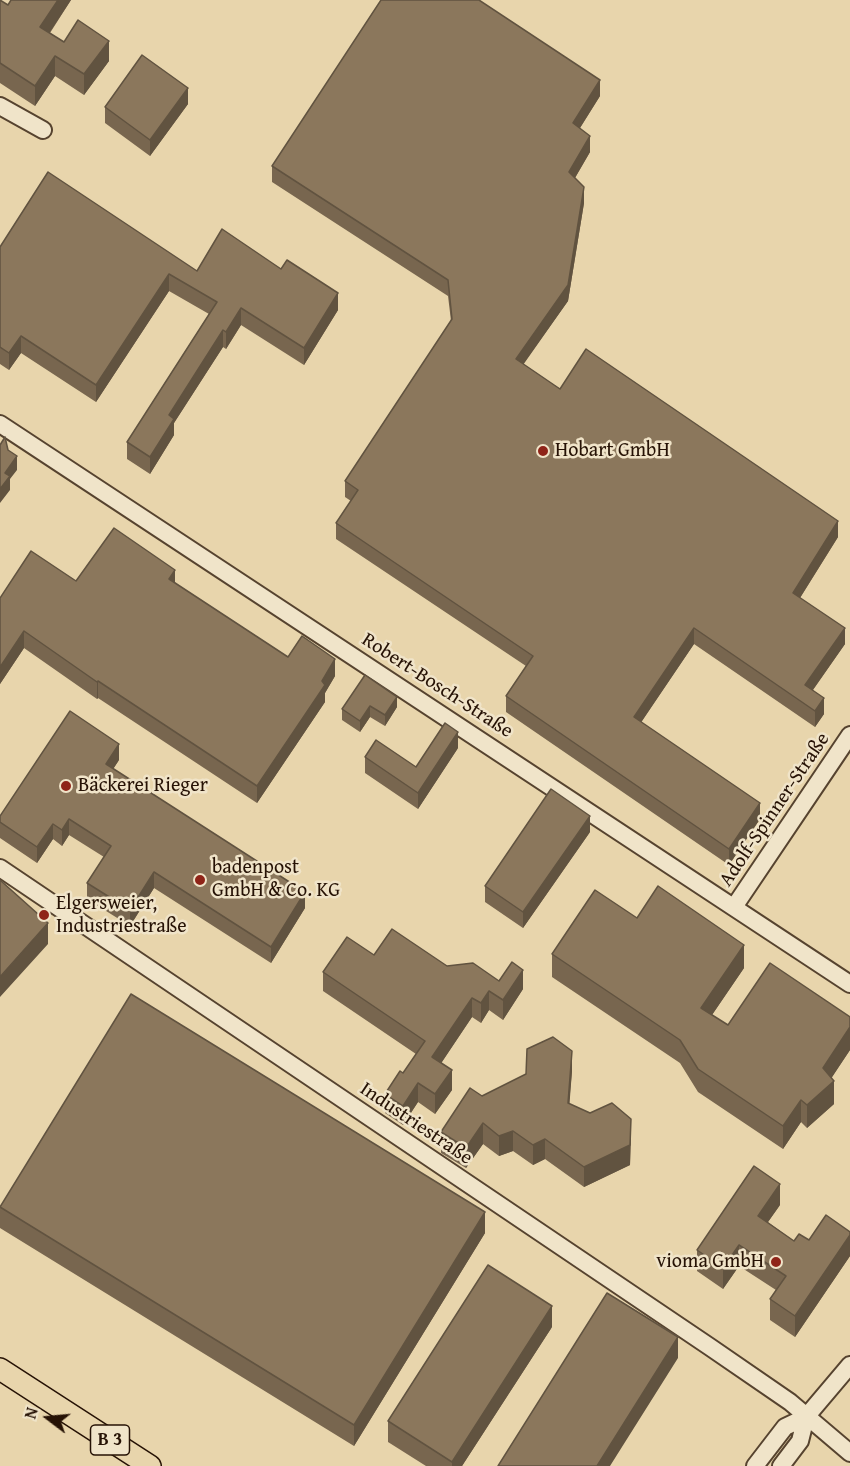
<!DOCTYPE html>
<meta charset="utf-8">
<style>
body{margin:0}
#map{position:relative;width:850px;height:1466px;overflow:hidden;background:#e8d5ac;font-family:"Gentium Book Plus",serif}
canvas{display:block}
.north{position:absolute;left:18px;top:1388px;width:60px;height:60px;-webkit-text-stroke:4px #f0e4c9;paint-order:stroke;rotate:286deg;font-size:16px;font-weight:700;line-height:24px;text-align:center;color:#261205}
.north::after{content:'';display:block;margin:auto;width:21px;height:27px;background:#261205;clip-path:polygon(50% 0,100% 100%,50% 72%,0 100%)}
</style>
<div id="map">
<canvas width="850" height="1466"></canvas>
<div class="north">N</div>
</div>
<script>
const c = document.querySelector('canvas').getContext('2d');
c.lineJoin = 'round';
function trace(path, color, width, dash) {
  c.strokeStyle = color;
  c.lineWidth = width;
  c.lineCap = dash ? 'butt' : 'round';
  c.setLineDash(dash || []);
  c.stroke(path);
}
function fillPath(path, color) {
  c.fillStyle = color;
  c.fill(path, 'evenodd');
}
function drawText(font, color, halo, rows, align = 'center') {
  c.font = font + ' "Gentium Book Plus",serif';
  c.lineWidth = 5;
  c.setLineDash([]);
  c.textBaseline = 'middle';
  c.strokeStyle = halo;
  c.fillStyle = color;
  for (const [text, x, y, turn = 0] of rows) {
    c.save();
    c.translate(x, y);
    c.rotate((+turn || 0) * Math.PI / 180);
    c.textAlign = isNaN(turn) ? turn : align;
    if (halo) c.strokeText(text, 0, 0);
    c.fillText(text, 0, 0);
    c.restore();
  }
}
const minor = new Path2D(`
 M0 106 43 130
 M0 424 850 984
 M0 868 710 1347 790 1402 850 1453
 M734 907 850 735
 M755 1466 785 1427 806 1417
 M781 1466 800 1441 806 1417 850 1365`);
const major = new Path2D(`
 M0 1369 150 1466`);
const wall = new Path2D(`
 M0 0 8 5 11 0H71L50 33 64 42 109 61 84 95 55 76 35 106 0 83Z
 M600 96 580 128 590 152 575 178 584 203 568 301 523 364 560 389 838 537 800 598 845 644 813 690 824 714 815 727 694 644 641 722 760 819 729 865 506 712V696L526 666 336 539V523L351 501 345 497V481L451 321 448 296 272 182V166Z
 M188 104 150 156 105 123V107Z
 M0 247 197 271 338 310 304 365 241 325 226 349 223 347 174 423V435L150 474 127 459V442L209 314 169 291 96 402 21 353 9 370 0 364Z
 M76 581 175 583 288 657 335 676 325 693V702L257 803 98 698 97 699 24 648 0 684V598Z
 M365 675 397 707 385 726 370 717 360 732 342 720V709Z
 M458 748 418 809 365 773V757L416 767Z
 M119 760 113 769 305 908 271 963 154 888 130 926 87 899V883L104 857 69 835 62 846 53 839 37 863 0 838V816Z
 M590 832 523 928 485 902V886Z
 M637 918 744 968 712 1015 728 1025 850 1017V1050L831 1078 834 1104 807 1128 801 1122 783 1149 698 1092 680 1063 552 977V954Z
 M374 955 447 966 523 989 503 1020 489 1010 481 1023 472 1017 441 1063 452 1090 435 1114 418 1102 403 1125 385 1113V1094L403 1073 416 1054 323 991V972Z
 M572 1071 569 1104 631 1139 630 1165 584 1187 545 1159 533 1165 513 1151 499 1156 483 1144 466 1168 441 1153V1132L482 1096Z
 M780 1205 768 1222 794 1241 809 1240 850 1232V1256L795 1337 770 1320V1299L776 1290 739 1266 723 1289 697 1271V1250Z
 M0 1206 485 1233 354 1446 0 1228Z
 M552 1327 462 1466H426L388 1442V1421Z`);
const shadedWall = new Path2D(`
 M58 0H71L40 47V27Z
 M109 41V61L84 95V74Z
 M55 56V76L35 106V86Z
 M600 80V96L573 139V123Z
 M188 88V104L150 156V140Z
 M590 136V152L569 188V172Z
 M584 187V203L568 301 516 375V359Z
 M169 274V291L96 402V385Z
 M338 293V310L304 365V348Z
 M241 308V325L226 349V332Z
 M223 330V347L174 423V435L150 474V457L169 415Z
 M21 336V353L9 370V353Z
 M17 456V470L10 479V490L0 503V489L5 473Z
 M838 521V537L793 609V593Z
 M175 570V587L169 579Z
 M694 628V644L634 733V717Z
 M845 628V644L805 701V685Z
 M24 631V648L0 684V667Z
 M335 659V676L325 693V702L257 803V786L322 681Z
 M98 681V698L97 699V682Z
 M397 697V707L385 726V715Z
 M824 698V714L815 727V711Z
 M370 706V717L360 732V721Z
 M458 732V748L418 809V793Z
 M119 744V760L106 780V764Z
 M760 803V819L729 865V849Z
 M590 816V832L523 928V912Z
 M69 819V835L62 846V830Z
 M53 824V839L37 863V847Z
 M154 872V888L130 926V910Z
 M305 892V908L271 963V947Z
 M48 923V944L0 997V977Z
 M744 945V968L701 1031V1008Z
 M523 970V989L503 1020V1000Z
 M489 991V1010L481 1023V1003Z
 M472 998V1017L432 1077V1057Z
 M850 1027V1050L823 1091V1068Z
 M572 1051V1071L568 1123V1103Z
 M452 1070V1090L435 1114V1094Z
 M834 1081V1104L807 1128V1105Z
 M418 1083V1102L403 1125V1106Z
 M801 1100V1122L783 1149V1126Z
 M631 1119 630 1165 584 1187V1167Z
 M483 1123V1144L466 1168V1148Z
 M513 1131V1151L499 1156V1136Z
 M545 1139V1159L533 1165V1145Z
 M780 1184V1205L758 1236V1216Z
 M485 1212V1233L354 1446V1425Z
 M850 1235V1256L795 1337V1316Z
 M739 1245V1266L723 1289V1268Z
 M552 1306V1327L462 1466H452V1462Z
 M678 1337V1358L610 1466H597Z`);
const building = new Path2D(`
 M0 0 8 5 11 0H58L40 27 64 42 78 20 109 41 84 74 55 56 35 86 0 63Z
 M381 0H479L600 80 573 123 590 136 569 172 584 187 568 285 516 359 560 389 586 349 838 521 793 593 845 628 805 685 824 698 815 711 694 628 634 717 760 803 729 849 506 696 533 656 336 523 358 490 345 481 452 319 448 280 272 166Z
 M142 55 188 88 150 140 105 107Z
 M48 172 197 271 222 229 281 269 287 260 338 293 304 348 241 308 226 332 223 330 169 415 174 419 150 457 127 442 217 302 169 274 96 385 21 336 9 353 0 347V247Z
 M5 437 8 450 17 456 5 473 10 476 0 489V445Z
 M114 528 175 570 169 579 288 657 302 636 335 659 322 681 325 685 257 786 98 681 97 682 24 631 0 667V598L31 551 76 581Z
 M365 675 397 697 385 715 370 706 360 721 342 709Z
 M70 711 119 744 106 764 305 892 271 947 154 872 130 910 87 883 111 846 69 819 62 830 53 824 37 847 0 822V816Z
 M445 723 458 732 418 793 365 757 376 740 416 767Z
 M551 789 590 816 523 912 485 886Z
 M0 880 48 923 0 977Z
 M658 886 744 945 701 1008 728 1025 770 963 850 1017V1027L823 1068 834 1081 807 1105 801 1100 783 1126 698 1069 680 1040 552 954 595 890 637 918Z
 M392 929 447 966 473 963 499 981 512 962 523 970 503 1000 489 991 481 1003 472 998 432 1057 452 1070 435 1094 418 1083 403 1106 385 1094 400 1071 403 1073 425 1041 323 972 347 937 374 955Z
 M131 994 485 1212 354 1425 0 1207Z
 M553 1037 572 1051 568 1103 590 1113 612 1103 631 1119 630 1145 584 1167 545 1139 533 1145 513 1131 499 1136 483 1123 466 1148 441 1132 470 1088 482 1096 526 1074 527 1049Z
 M754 1166 780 1184 758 1216 794 1241 799 1234 809 1240 826 1215 850 1232V1235L795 1316 770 1299 786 1276 739 1245 723 1268 697 1250Z
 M488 1265 552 1306 452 1462 388 1421Z
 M607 1293 678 1337 597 1466H498Z`);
const markers = [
 [543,451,6,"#8f2418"],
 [66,786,6,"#8f2418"],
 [200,880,6,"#8f2418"],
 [44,915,6,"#8f2418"],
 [776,1262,6,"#8f2418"]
];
const shields = [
 [110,1440,39]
];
const shieldNames = [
 ["B 3",110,1440]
];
const poiNames = [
 ["Hobart GmbH",555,451],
 ["Bäckerei Rieger",78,786],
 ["badenpost",212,868],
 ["GmbH & Co. KG",212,891],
 ["Elgersweier,",56,904],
 ["Industriestraße",56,927],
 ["vioma GmbH",764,1262,"right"]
];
const streetNames = [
 ["Robert-Bosch-Straße",437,686,33],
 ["Adolf-Spinner-Straße",775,810,-56],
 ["Industriestraße",416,1124,34]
];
trace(minor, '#56432f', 20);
trace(major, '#261205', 24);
trace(minor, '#f0e4c9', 16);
trace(major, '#e8d5ac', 21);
fillPath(wall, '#78664f');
fillPath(shadedWall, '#615340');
fillPath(building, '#8b775c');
trace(building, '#615340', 1.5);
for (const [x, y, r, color] of markers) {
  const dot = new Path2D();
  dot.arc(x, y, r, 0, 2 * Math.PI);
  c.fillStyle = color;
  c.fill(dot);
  trace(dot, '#f0e4c9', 2);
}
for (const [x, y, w] of shields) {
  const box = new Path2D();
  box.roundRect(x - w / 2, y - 15, w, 30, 4.5);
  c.fillStyle = '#f0e4c9';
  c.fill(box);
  trace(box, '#261205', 1.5);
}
drawText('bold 18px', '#261205', null, shieldNames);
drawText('20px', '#261205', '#f0e4c9', poiNames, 'left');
drawText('20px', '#261205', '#f0e4c9', streetNames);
</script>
